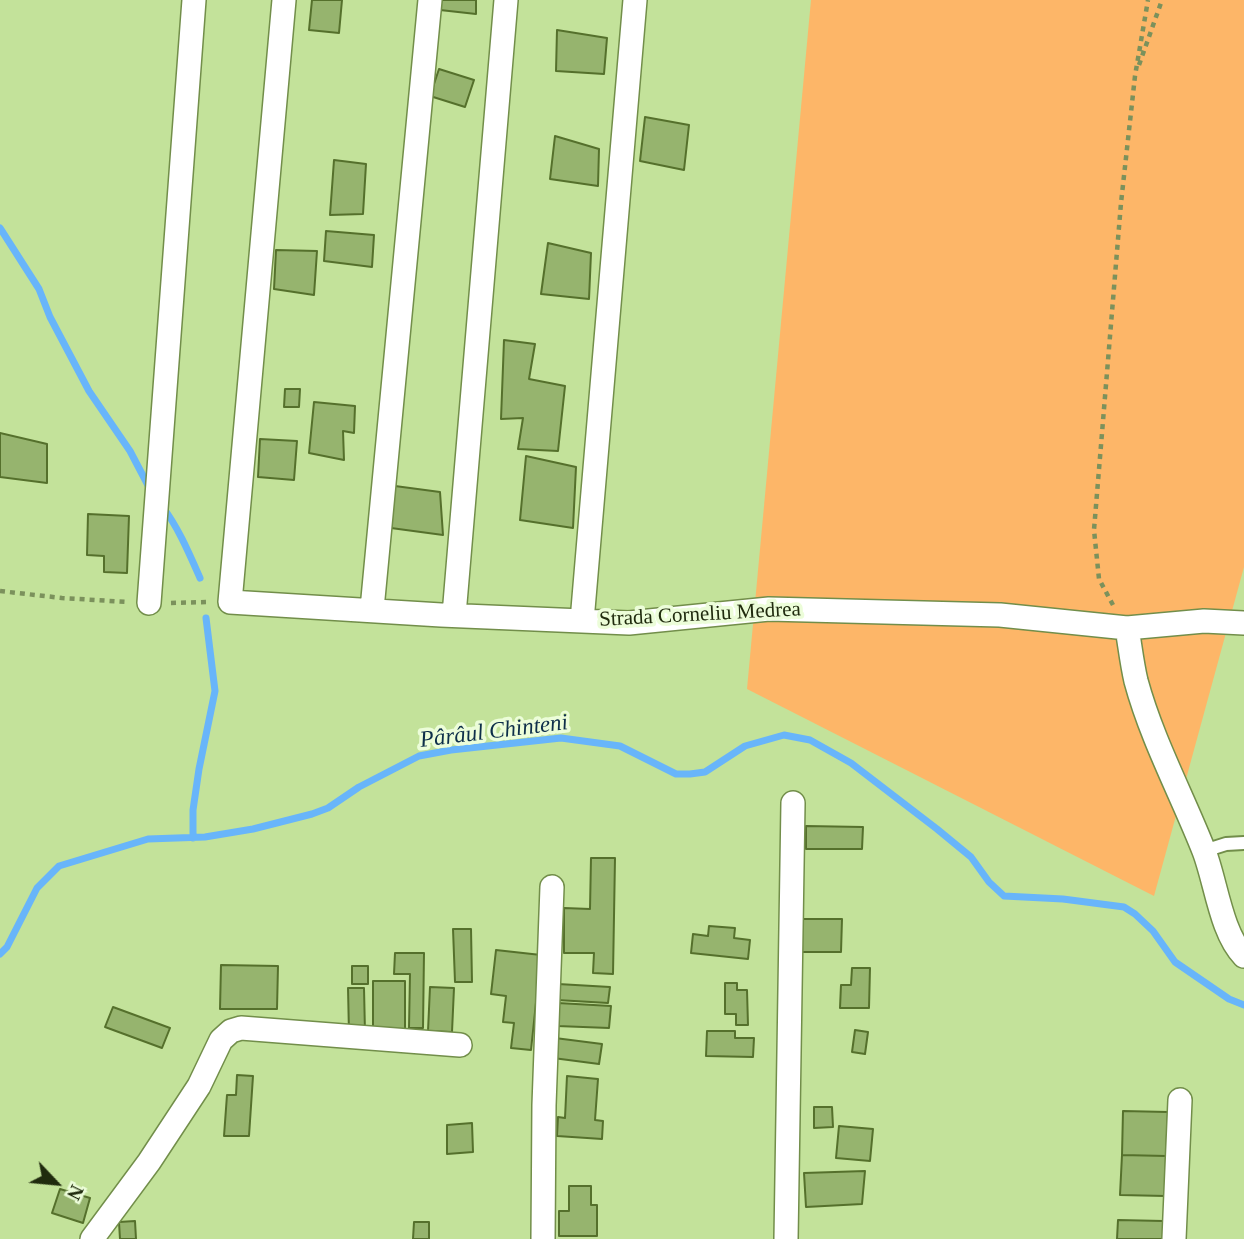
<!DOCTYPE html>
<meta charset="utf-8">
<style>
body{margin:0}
#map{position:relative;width:1244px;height:1239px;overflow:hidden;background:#c3e29a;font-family:Georgia,serif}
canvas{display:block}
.north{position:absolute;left:21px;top:1148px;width:70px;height:70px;-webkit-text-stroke:5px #ecfdd9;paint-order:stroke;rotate:116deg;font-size:19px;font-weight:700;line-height:28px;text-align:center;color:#202b0e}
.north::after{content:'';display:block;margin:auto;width:24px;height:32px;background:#202b0e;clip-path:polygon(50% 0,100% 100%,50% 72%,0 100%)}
</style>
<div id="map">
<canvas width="1244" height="1239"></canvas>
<div class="north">N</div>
</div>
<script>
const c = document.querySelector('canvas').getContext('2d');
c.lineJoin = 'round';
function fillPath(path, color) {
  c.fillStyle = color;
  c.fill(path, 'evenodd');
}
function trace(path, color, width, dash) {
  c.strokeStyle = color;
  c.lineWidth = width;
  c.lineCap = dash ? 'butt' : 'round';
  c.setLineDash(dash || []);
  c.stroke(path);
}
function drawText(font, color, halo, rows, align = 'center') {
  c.font = font + ' Georgia,serif';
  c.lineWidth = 7;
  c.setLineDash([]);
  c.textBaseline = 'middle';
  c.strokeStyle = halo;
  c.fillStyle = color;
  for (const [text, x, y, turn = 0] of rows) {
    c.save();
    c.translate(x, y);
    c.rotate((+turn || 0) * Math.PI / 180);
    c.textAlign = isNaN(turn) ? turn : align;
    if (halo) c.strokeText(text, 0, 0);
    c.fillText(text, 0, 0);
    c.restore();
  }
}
const green = new Path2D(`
 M811 0H1244V567L1154 896 747 689Z`);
const stream = new Path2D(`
 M0 228 39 289 50 317 89 391 130 451 151 491
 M162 506C178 527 189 553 200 578
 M193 838V810L199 769 215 691 206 618
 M0 954 7 947 37 888 59 866 148 839 205 837 253 829 312 814 328 808 359 787 419 756 451 750 561 738 620 746 676 774H690L705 772 745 746 784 735 810 740 851 763 937 829 971 857 989 882 1004 896 1063 899 1124 907 1135 914 1153 931 1175 962 1229 999 1244 1005`);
const building = new Path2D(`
 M312 0H342L339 33 309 30Z
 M441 0H476V14L440 10Z
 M557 30 607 38 604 74 556 71Z
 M439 69 474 80 465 107 430 96Z
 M645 117 689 125 684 170 640 161Z
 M555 136 599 149 598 186 550 179Z
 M334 160 366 164 363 214 330 215Z
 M326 231 374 235 372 267 324 261Z
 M548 243 591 253 589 299 541 294Z
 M276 250 317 251 314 295 274 289Z
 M504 340 535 344 529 379 565 386 558 451 518 449 523 418 501 419Z
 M285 389H300L299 407H284Z
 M314 402 355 406 354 433 343 431 344 460 309 453Z
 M0 433 47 444V483L0 477Z
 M260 439 297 441 294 480 258 477Z
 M526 456 576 467 573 528 520 520Z
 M395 486 440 492 443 535 391 528Z
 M88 514 129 516 127 573 104 572V556L87 555Z
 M806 826 863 827 862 849H806Z
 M591 858H615L613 974 593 973 594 953H564V908L590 909Z
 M802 919H842L841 952H802Z
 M709 926 735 928 734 938 750 940 748 959 691 953 693 934 708 936Z
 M453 929H471L472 982H455Z
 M496 950 541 955 531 1050 511 1048 514 1023 503 1022 506 996 491 994Z
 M395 953H424L423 1028H409L410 974H394Z
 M221 965 278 966 277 1009H220Z
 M352 966H368V984H352Z
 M852 968H870L869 1008H840L841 985H851Z
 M373 981H405V1035H373Z
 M725 983H737V990H747L748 1025H736V1014H725Z
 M558 984 610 987 608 1003 557 1000Z
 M430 987 454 988 452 1032 428 1031Z
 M348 988H364L365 1033 349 1034Z
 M558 1003 611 1006 609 1028 557 1026Z
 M113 1007 170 1028 162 1048 105 1027Z
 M855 1030 868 1032 865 1054 852 1052Z
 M707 1031H735V1038H754L753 1057 706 1056Z
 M555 1038 602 1044 599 1064 553 1058Z
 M237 1075 253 1076 249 1136H224L227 1095H236Z
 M567 1076 598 1079 595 1120 603 1121 602 1139 557 1136 558 1117 565 1118Z
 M814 1107H832L833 1127 814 1128Z
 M1123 1111 1168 1112 1166 1156 1122 1155Z
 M472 1123 473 1152 447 1154V1125Z
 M839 1126 873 1129 870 1161 836 1158Z
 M1122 1155 1166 1156 1165 1196 1120 1195Z
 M865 1171 862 1204 806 1207 804 1173Z
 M569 1186H591V1205H597V1236H559V1211H569Z
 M60 1189 90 1198 83 1223 52 1213Z
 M1118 1220 1163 1221V1239H1117Z
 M135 1221 136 1239H120L119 1222Z
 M414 1222H429V1239H413Z`);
const path = new Path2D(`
 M1139 65 1162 0
 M0 591 62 598 128 602
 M171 603 208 602
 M1113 605 1099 579 1094 530 1121 203 1135 76 1148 0`);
const service = new Path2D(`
 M1204 851 1226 844 1244 843`);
const minor = new Path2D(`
 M284 0 230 602 441 615 629 623 769 609 1000 615 1127 628 1204 621 1244 623
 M149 603 194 0
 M372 609 430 0
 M454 615 506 0
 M582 621 635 0
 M1127 628C1130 646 1132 664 1136 681 1152 740 1182 795 1204 851 1216 882 1221 933 1244 956
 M92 1239 149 1162 199 1086 221 1040 231 1031 241 1028 460 1045
 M543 1239 544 1105 552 887
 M786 1239 793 803
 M1174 1239 1180 1100`);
const streetNames = [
 ["Strada Corneliu Medrea",700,615,-3]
];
const waterNames = [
 ["Pârâul Chinteni",494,732,-7]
];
fillPath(green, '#fdb668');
trace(stream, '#68b5fa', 7);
fillPath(building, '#96b46e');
trace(building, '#55702c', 2);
trace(service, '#728e4a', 16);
trace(minor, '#728e4a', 26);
trace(path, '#7b915c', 4.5, [5, 5]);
trace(service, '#fff', 12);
trace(minor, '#fff', 23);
drawText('21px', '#202b0e', '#ecfdd9', streetNames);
drawText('italic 23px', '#0d2e49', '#ecfdd9', waterNames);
</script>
